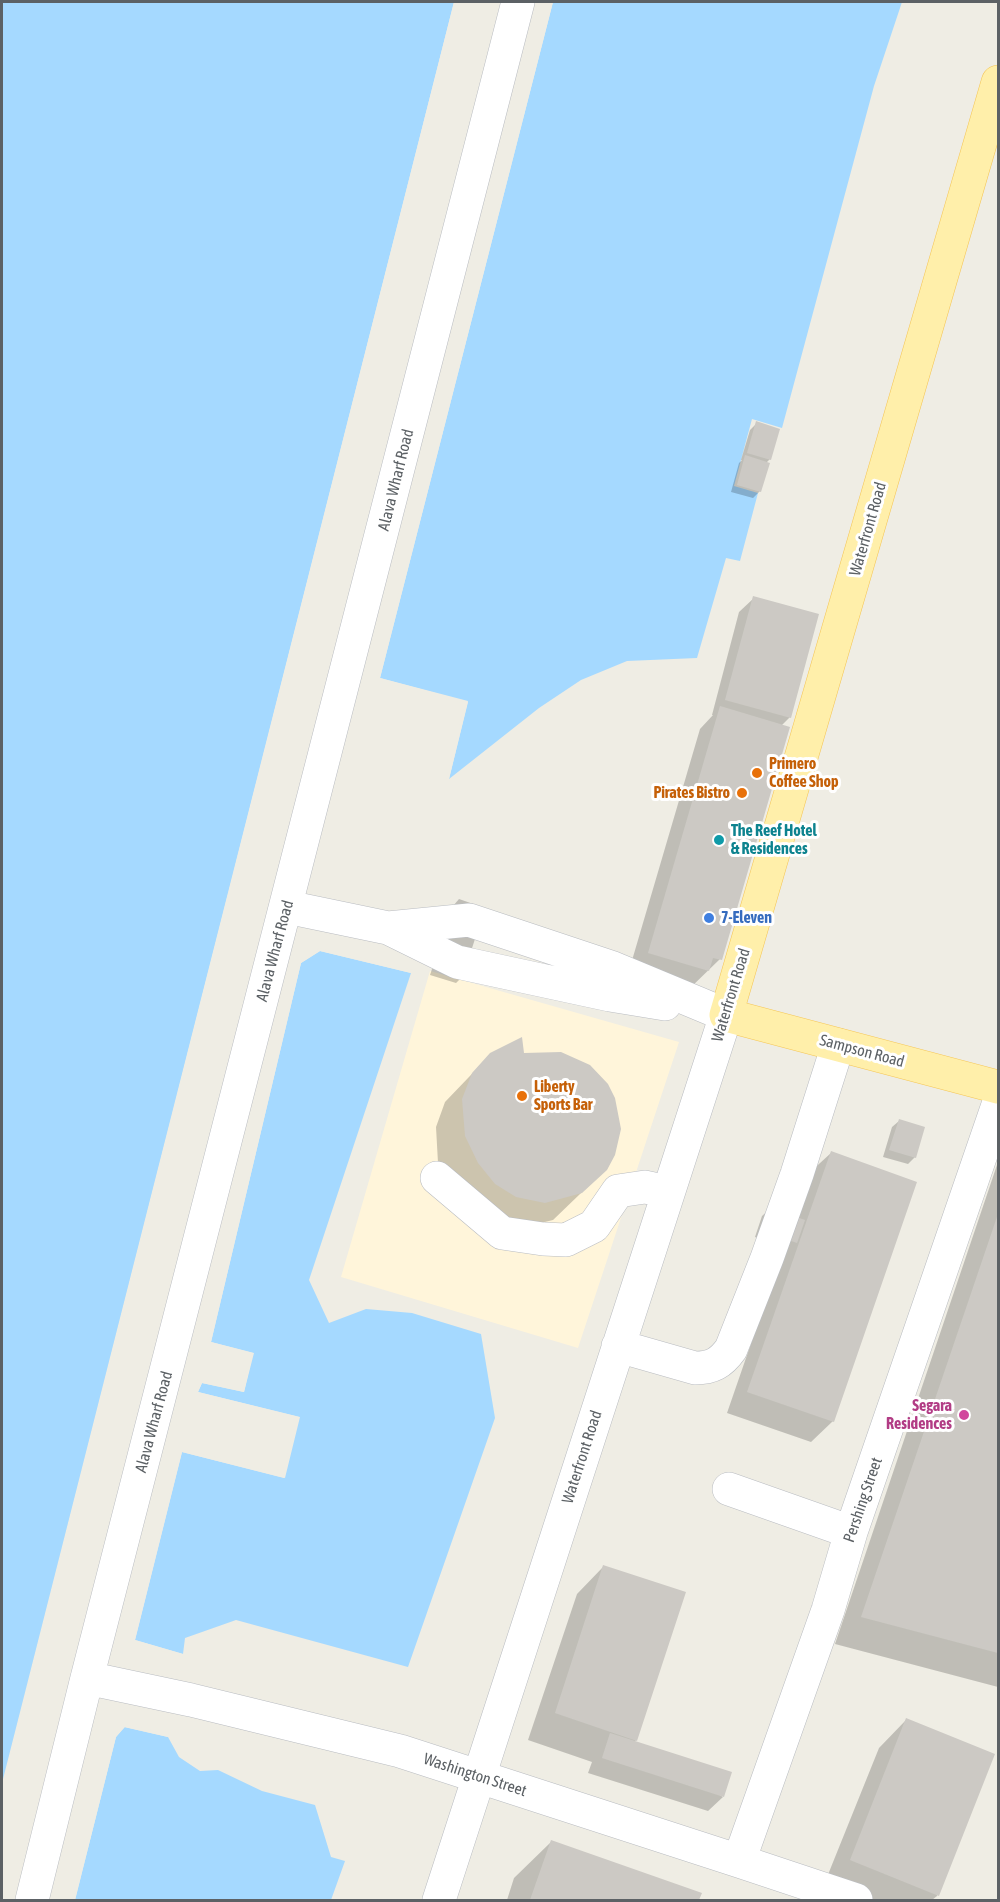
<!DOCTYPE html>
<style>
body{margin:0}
#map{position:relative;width:1000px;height:1902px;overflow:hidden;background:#efede4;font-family:"Asap Condensed",sans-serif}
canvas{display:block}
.frame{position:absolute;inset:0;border:3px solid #5c6165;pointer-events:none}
</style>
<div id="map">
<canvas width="1000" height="1902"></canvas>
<div class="frame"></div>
</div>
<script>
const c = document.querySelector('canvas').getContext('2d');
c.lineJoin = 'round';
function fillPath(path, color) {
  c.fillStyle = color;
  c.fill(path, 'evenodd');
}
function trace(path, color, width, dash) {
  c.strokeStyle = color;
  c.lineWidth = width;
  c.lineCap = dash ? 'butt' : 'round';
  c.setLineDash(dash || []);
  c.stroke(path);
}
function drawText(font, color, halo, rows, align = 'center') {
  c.font = font + ' "Asap Condensed",sans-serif';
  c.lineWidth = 6;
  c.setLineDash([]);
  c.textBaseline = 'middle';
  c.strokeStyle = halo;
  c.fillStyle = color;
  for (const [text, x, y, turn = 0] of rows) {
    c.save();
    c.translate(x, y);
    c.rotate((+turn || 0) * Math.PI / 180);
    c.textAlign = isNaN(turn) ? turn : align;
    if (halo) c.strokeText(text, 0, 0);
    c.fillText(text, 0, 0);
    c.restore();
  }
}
const commercial = new Path2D(`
 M430 971 679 1042 578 1348 341 1277Z`);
const water = new Path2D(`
 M2 2H454L2 1783Z
 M553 2H902L874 86 782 428 752 419 734 486 758 493 740 561 726 558 697 658 627 661 581 680 539 708 449 779 468 702 380 678Z
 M320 951 411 973 309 1280 329 1323 366 1309 412 1313 481 1334 495 1418 408 1667 236 1620 185 1638 183 1654 135 1640 182 1452 284 1478 299 1417 198 1392 202 1383 244 1392 253 1353 211 1342 301 963Z
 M124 1727 168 1737 179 1757 200 1771 218 1770 262 1791 315 1805 331 1857 345 1861 331 1900H75L116 1737Z`);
const pier = new Path2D(`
 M454 2H456L4 1784 2 1786Z
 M550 2H553L380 678 468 701 449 779 446 778 465 704 379 681 377 678Z
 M320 948 412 970 411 973 320 951 301 963 211 1342 254 1353 244 1392 202 1383 198 1392 300 1417 285 1478 182 1452 135 1640 183 1654V1657L134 1643 132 1641 180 1451 183 1449 282 1474 296 1420 197 1395 195 1392 202 1380 241 1389 250 1355 210 1345 208 1342 298 963Z
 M124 1724 169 1734 168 1737 125 1727 116 1737 75 1900H72L113 1736Z`);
const shadow = new Path2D(`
 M757 423 770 459 766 463 760 491 753 498 731 492 739 463 742 460H741L750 430Z
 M754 598 790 717 781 726 720 959 686 992 628 974 700 729 713 715H712L739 612Z
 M459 899 485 908 463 976 456 983 430 975 453 906Z
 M491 1054 523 1055 606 1169 553 1220 516 1229 438 1163 436 1127 445 1102Z
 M899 1121 915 1157 908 1164 883 1157 892 1127Z
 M831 1153 833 1421 811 1442 727 1413 784 1248 755 1237 762 1216Z
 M998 1162V1687L835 1644Z
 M604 1566 636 1740 634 1743 723 1797 708 1811 588 1773 592 1762 528 1740 577 1594Z
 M906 1720 993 1755 937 1896 932 1900H856L823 1887 879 1748Z
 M551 1842 700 1894 697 1900H507L514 1878Z`);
const building = new Path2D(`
 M756 421 780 429 771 460 747 453Z
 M745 455 770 463 761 492 737 485Z
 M753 596 819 614 791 718 725 700Z
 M720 706 790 727 722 960 713 958 709 971 648 953Z
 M522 1037 524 1053 561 1052 590 1065 608 1084 615 1098 621 1129 615 1155 607 1170 582 1193 545 1203 516 1197 495 1184 478 1163 465 1136 462 1099 472 1073 490 1053Z
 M899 1119 925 1127 916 1158 889 1150Z
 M831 1151 917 1182 834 1422 747 1392Z
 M769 1208 805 1220 797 1243 761 1230Z
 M998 1214V1653L861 1617Z
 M603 1565 686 1592 637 1741 555 1713Z
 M906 1718 995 1754 939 1896 850 1860Z
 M610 1733 732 1772 724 1797 602 1758Z
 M551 1840 702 1893 699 1900H530Z`);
const minor = new Path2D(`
 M287 907 388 928 469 920 613 968 726 1015 439 1900
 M388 928 457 962 610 995 665 1004
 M437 1178 502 1233 543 1239 566 1240 594 1226 618 1191 645 1187 668 1192
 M618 1346 695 1368C712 1368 721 1363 731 1349L767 1258 797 1174 838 1045
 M729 1489 851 1532
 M87 1678 191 1700 400 1751 739 1861 856 1900
 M739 1861 828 1610 851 1532 998 1105
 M32 1900 87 1678 518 2`);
const major = new Path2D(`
 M998 82 726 1015 998 1087`);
const markers = [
 [757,773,6,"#e8710a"],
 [742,793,6,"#e8710a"],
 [719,840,6,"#0f9aa8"],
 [709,918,6,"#3f7fe0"],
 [522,1096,6,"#e8710a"],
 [964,1415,6,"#d1479c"]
];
const streetNames = [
 ["Alava Wharf Road",396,480,-76],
 ["Waterfront Road",868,529,-74],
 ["Alava Wharf Road",275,951,-75],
 ["Waterfront Road",731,995,-73],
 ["Sampson Road",862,1051,15],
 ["Alava Wharf Road",154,1422,-75],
 ["Waterfront Road",582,1457,-72],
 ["Pershing Street",863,1500,-71],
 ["Washington Street",475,1775,18]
];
const foodNames = [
 ["Primero",769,764],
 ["Coffee Shop",769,782],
 ["Pirates Bistro",730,793,"right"],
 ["Liberty",534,1087],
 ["Sports Bar",534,1105]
];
const cultureNames = [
 ["The Reef Hotel",731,831],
 ["& Residences",731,849]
];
const shopNames = [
 ["7-Eleven",721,918]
];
const hotelNames = [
 ["Segara",952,1406],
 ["Residences",952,1424]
];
fillPath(commercial, '#fff5da');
fillPath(water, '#a5d9ff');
fillPath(pier, '#efede4');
fillPath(shadow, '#0003');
fillPath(building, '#ccc9c4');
trace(minor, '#b9bcc1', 34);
trace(major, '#f5c657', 34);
trace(minor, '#fff', 33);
trace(major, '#ffefaa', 33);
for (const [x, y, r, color] of markers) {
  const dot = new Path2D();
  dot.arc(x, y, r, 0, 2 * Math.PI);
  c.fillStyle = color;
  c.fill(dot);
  trace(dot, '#fff', 2);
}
drawText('16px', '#5c6165', '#fff', streetNames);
drawText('bold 16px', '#c56008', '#fff', foodNames, 'left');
drawText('bold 16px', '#0d838f', '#fff', cultureNames, 'left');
drawText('bold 16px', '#366cbe', '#fff', shopNames, 'left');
drawText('bold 16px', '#b23c85', '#fff', hotelNames, 'right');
</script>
